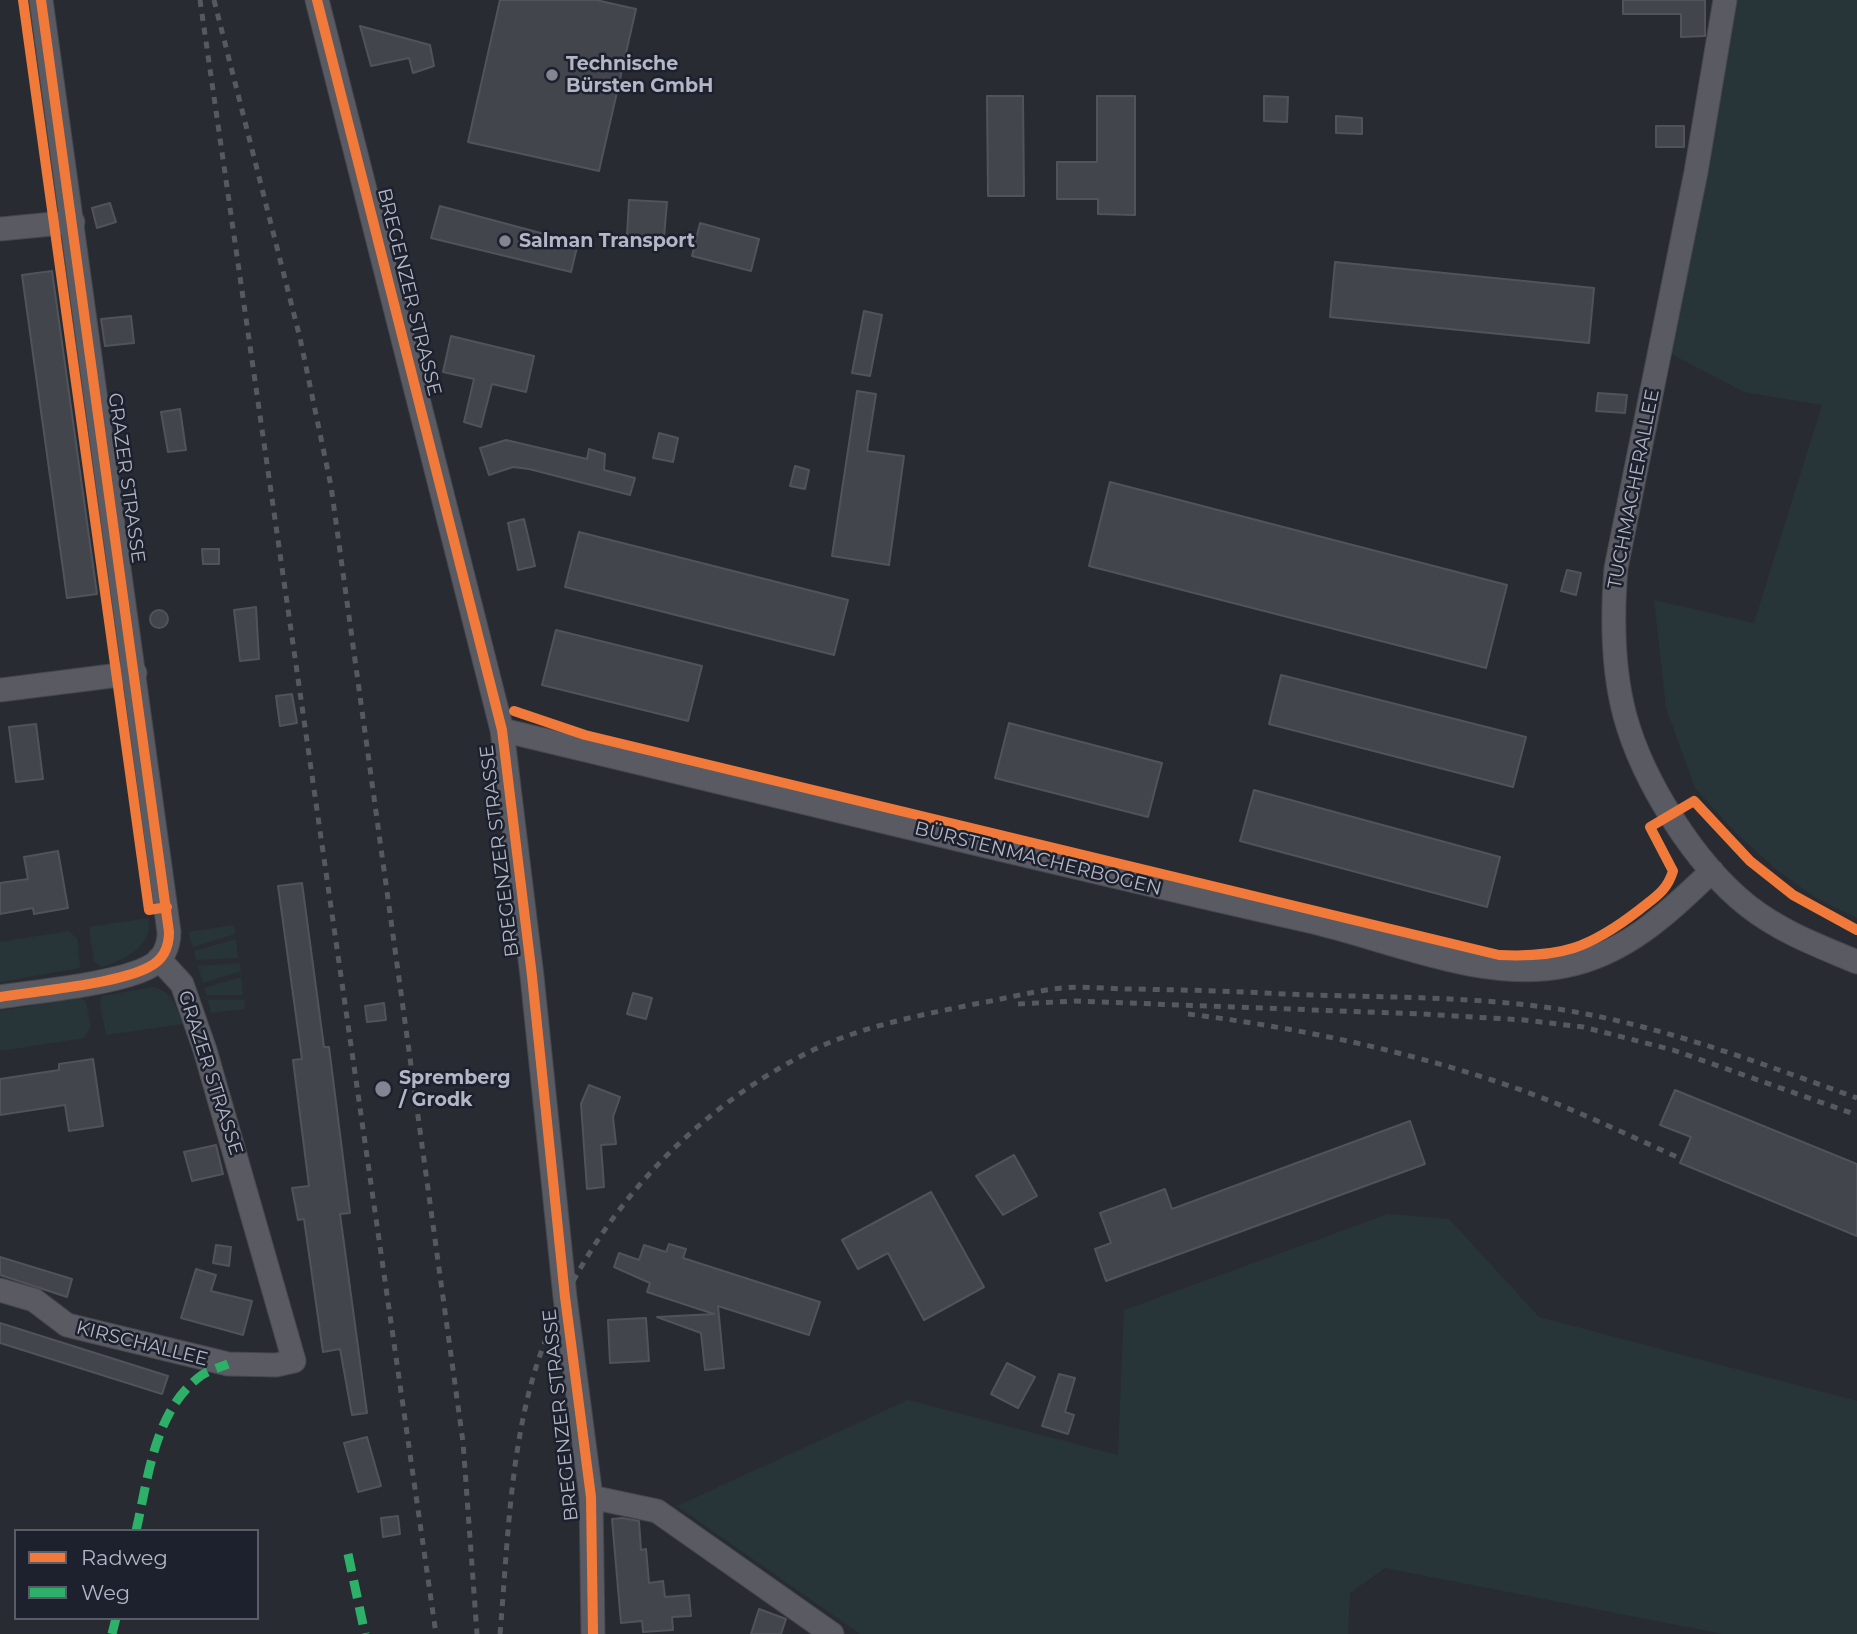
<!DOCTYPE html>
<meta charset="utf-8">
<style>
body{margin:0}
#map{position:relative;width:1857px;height:1634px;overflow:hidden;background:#292b33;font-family:Montserrat,sans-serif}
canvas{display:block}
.legend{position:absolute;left:14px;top:1529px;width:245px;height:91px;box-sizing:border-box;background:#1d212e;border:2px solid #595d6a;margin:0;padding:9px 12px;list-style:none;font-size:21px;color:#b3b6c5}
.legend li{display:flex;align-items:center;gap:14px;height:35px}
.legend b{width:35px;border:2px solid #595d6a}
</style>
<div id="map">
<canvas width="1857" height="1634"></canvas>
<ul class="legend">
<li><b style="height:9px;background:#f17a3a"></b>Radweg</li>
<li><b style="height:9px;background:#2db169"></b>Weg</li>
</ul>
</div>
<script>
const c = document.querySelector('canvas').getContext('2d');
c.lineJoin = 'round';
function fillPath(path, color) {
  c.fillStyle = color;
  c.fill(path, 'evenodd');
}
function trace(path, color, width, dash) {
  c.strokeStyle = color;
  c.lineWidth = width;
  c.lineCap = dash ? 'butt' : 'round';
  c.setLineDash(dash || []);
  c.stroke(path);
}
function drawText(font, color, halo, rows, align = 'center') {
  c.font = font + ' Montserrat,sans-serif';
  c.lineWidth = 5;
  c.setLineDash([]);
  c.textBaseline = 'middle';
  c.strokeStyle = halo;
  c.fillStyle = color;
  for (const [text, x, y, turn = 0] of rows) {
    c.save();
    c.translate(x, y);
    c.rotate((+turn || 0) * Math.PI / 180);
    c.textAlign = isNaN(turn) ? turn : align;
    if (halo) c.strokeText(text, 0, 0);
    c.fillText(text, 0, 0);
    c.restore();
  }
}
const green = new Path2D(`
 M1737 0H1857V918L1816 898 1777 870 1735 832 1695 788 1666 708 1654 600 1754 623 1822 405 1744 392 1671 354Z
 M148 918C155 946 123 960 102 967L94 961 89 927Z
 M234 925 235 934 193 947 188 932Z
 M68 931 77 938 80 968 0 982V942Z
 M236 939 238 958 196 960 194 951Z
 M239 963 241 971 203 983 198 966Z
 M241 977 243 995H206L204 988Z
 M153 987C173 993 176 1006 183 1024L106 1035 100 1004 102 996Z
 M80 998 86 1002 91 1026 84 1038 0 1051V1011Z
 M208 1000H244L245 1009 211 1013Z
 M1388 1214 1449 1219 1539 1317 1857 1401V1634H1723L1385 1568 1350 1593 1348 1634H860L677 1506 908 1400 1118 1455 1124 1310Z`);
const building = new Path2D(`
 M500 0H596L636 9 599 171 468 142Z
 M1623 0H1705V36L1681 37V14H1623Z
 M360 26 430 45 434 66 413 73 409 58 371 66Z
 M987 96H1023L1024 196H988Z
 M1097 96H1135V215L1098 214V199H1057V162H1097Z
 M1264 96 1288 97 1287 122 1264 121Z
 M1336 116 1362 118V134L1336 133Z
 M1656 126H1684V147H1656Z
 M629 200 667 202 664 237 627 235Z
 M110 203 116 222 97 228 92 208Z
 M440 206 578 243 571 272 431 238Z
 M700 223 759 239 751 271 692 256Z
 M1335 262 1594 288 1589 343 1330 317Z
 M52 271 97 594 67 598 22 275Z
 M864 311 882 315 870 376 852 373Z
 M131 316 134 343 105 346 101 319Z
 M451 336 534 356 526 392 492 384 481 427 464 422 474 379 443 372Z
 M857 391 876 394 867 451 904 456 889 565 832 556Z
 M1598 393 1627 395 1625 413 1596 411Z
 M180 409 186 450 168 452 161 412Z
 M659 433 678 438 673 462 653 458Z
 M506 440 587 459 589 449 605 454 604 470 635 478 630 495 529 469 513 467 489 475 480 448Z
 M795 466 809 470 805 489 790 486Z
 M1110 482 1507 585 1486 668 1089 566Z
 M524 519 535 566 518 570 508 523Z
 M579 532 848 600 834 655 565 587Z
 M202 549H219V564H203Z
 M1567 570 1581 573 1576 595 1561 591Z
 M256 607 259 659 240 661 234 610Z
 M150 619a9 9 0 1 1 18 0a9 9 0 1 1-18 0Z
 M556 630 702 666 688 721 542 685Z
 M1281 675 1526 737 1513 787 1269 724Z
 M292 694 297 723 280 726 276 696Z
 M1009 723 1162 763 1148 817 995 778Z
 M36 724 43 779 16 782 9 727Z
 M1254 790 1500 857 1487 907 1240 841Z
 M58 851 68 908 34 914 33 908 0 914V883L28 879 24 857Z
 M302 883 324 1047H329L350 1213 340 1214 367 1413 352 1415 340 1349 323 1352 304 1219 298 1220 292 1188 309 1186 293 1060 302 1059 278 886Z
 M633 993 652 998 646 1019 627 1014Z
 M384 1003 386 1020 367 1022 365 1006Z
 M93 1059 103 1126 69 1131 65 1105 0 1115V1079L59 1070V1064Z
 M589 1085 620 1097 613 1117 616 1144 601 1145 604 1187 587 1189 581 1104Z
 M1675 1090 1857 1164V1236L1680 1163 1691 1137 1660 1125Z
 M1410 1121 1425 1164 1106 1281 1095 1249 1111 1243 1100 1213 1165 1189 1172 1209Z
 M216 1145 223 1174 192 1181 184 1152Z
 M1014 1155 1037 1196 1003 1215 976 1176Z
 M931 1192 984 1287 924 1320 888 1253 858 1269 842 1240Z
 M669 1244 686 1249 683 1258 820 1302 809 1335 718 1306 724 1368 705 1370 701 1333 657 1317 714 1314 647 1292 650 1283 614 1267 619 1253 639 1260 644 1245 666 1252Z
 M216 1245 231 1247 229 1266 213 1263Z
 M0 1257 72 1279 67 1297 0 1275Z
 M196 1269 216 1275 211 1291 252 1301 243 1335 181 1318Z
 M646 1318 649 1361 610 1363 608 1320Z
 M0 1323 168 1376 162 1394 0 1343Z
 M1007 1363 1035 1377 1018 1408 991 1394Z
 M1059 1374 1075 1378 1065 1412 1074 1415 1068 1434 1042 1426Z
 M367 1437 381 1486 358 1492 344 1443Z
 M398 1516 400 1534 383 1537 381 1518Z
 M622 1518 639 1521 641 1550 646 1549 649 1583 663 1581 665 1597 689 1595 691 1616 672 1617 673 1630 643 1632 642 1621 621 1623 612 1519Z
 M759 1609 786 1619 781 1634H751Z`);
const minor = new Path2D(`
 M317 0 502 730 532 976 565 1297 591 1497 593 1634
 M1725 0 1696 172 1616 568C1612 617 1612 668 1625 716 1643 782 1695 864 1748 906 1781 932 1819 946 1857 962
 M0 229 73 222
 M0 690 135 673
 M502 730C771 794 1040 861 1309 921 1389 939 1483 983 1565 966 1626 954 1668 913 1712 871
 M0 997C38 991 117 984 149 967 163 960 169 947 169 932L41 0
 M0 1290 34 1300 67 1325 228 1364 276 1365 294 1361 205 1050 182 984 159 959
 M591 1497 657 1511 832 1634`);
const rail = new Path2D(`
 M200 0 436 1634
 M214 0 300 338 331 486 463 1442 477 1634
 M1018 1004 1074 1001 1422 1014 1524 1020 1583 1027 1673 1050 1857 1115
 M1188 1014C1293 1027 1394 1048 1495 1081 1557 1101 1617 1130 1677 1157
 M500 1634C509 1531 510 1416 554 1320 606 1203 698 1107 813 1050 863 1026 921 1015 975 1004 1004 999 1033 991 1062 988 1086 986 1110 989 1133 989 1184 990 1234 991 1284 994 1382 998 1491 995 1586 1014 1679 1032 1768 1066 1857 1098`);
const quiet = new Path2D(`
 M136 1531C148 1479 154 1413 198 1378 206 1371 218 1368 228 1364
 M348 1554 365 1634
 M112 1634 116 1618`);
const cycleway = new Path2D(`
 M23 0 149 910 167 907
 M317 0 502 730 532 976 565 1297 591 1497 593 1634
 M514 711 585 735 1499 955C1561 958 1590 948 1639 910 1655 897 1667 891 1673 871L1650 827 1694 801 1750 861 1793 895 1857 930
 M0 997C38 991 117 984 149 967 163 960 169 947 169 932L41 0`);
const markers = [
 [552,75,7,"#838592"],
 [505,241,7,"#838592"],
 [383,1089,9,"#838592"]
];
const poiNames = [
 ["Technische",566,64],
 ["Bürsten GmbH",566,86],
 ["Salman Transport",519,241],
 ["Spremberg",399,1078],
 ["/ Grodk",399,1100]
];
const streetNames = [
 ["BREGENZER STRASSE",409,292,76],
 ["GRAZER STRASSE",126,478,82],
 ["TUCHMACHERALLEE",1634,489,-79],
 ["BREGENZER STRASSE",500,851,-97],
 ["BÜRSTENMACHERBOGEN",1038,859,14],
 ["GRAZER STRASSE",210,1073,72],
 ["KIRSCHALLEE",142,1344,14],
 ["BREGENZER STRASSE",561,1415,-96]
];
fillPath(green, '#273539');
fillPath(building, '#43454c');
trace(building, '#51535b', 2);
trace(minor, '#45474d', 25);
trace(minor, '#595a62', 23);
trace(rail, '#575960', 5, [7, 7]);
trace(quiet, '#2db169', 9, [18, 9]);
trace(cycleway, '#f17a3a', 10);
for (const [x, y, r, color] of markers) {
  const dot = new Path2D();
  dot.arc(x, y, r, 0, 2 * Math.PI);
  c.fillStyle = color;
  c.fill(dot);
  trace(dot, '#1d212e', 2.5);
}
drawText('bold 19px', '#b3b6c5', '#1d212e', poiNames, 'left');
drawText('19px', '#b3b6c5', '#1d212e', streetNames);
</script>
